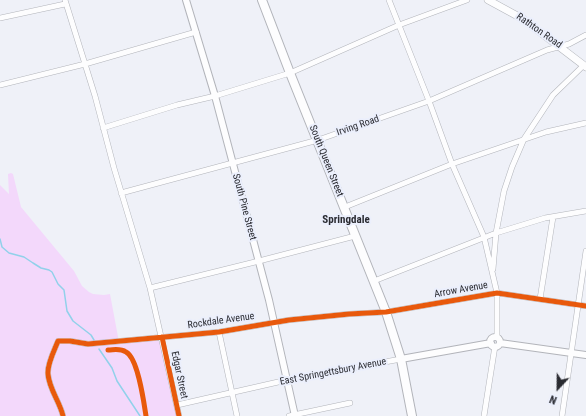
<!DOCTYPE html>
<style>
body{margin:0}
#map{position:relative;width:586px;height:416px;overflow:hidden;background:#eff1f8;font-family:"Roboto Condensed",sans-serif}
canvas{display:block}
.north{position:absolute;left:538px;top:368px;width:40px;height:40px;-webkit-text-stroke:3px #ebeffc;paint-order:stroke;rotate:202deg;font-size:11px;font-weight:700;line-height:16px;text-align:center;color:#2a2b31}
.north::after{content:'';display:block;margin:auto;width:14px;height:18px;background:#2a2b31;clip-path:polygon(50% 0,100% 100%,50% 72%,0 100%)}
</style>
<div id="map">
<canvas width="586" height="416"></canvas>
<div class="north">N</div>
</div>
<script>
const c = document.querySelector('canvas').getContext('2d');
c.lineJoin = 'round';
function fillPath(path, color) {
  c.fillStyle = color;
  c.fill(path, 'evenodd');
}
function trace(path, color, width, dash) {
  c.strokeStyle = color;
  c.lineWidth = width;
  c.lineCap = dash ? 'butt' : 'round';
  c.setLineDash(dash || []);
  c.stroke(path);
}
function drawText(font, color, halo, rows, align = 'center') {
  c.font = font + ' "Roboto Condensed",sans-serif';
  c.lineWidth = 4;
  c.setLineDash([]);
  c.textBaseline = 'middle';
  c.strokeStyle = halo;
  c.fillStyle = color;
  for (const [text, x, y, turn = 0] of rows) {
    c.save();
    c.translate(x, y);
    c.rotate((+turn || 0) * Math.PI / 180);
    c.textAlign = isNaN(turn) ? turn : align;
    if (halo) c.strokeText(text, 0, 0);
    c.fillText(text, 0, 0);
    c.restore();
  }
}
const green = new Path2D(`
 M11 173 13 174 21 207 74 271 82 286 89 292 93 294 104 295 110 294 119 342 162 337 179 416H0V185L9 194 8 174Z`);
const stream = new Path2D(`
 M0 239 2 247 9 253 24 257 33 263 41 268 49 270 52 272 58 284 64 290 67 311 73 321 91 335 94 340
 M99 349 112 368 117 381 140 416`);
const minor = new Path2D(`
 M65 0 95 96 114 168 150 288 179 416
 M389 0 429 101 452 164 484 237 497 293V337
 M0 18 65 4
 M0 85 85 64 196 32
 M103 128 177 105 215 96 290 73 399 25 467 0
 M121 193 318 140 429 101 547 50 569 44 586 35
 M345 207 452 164 546 132 586 123
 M493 269 496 233 504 191 512 167 524 139 553 95 584 65
 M374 281 496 233 545 218 586 211
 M150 288 259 261 355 236
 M540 299 553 217
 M219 332 237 416
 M177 405 287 380 401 359
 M63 416C60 402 49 389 48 374 47 364 54 351 58 341H70L88 344 219 332 289 320 349 314 386 312 497 293 586 306
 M289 416 350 403
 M484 416 495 346
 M562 416 586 251`);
const tertiary = new Path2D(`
 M186 0 215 96 269 300 295 416
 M490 342a5 5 0 1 1 10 0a5 5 0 1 1-10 0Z
 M500 343 586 355
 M401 359 491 343`);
const secondary = new Path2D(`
 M488 0 523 19 586 67`);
const primary = new Path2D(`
 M262 0 290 73 386 312 401 359 412 416`);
const cycleway = new Path2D(`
 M162 337 179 416
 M108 350C114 350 120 348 126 352 138 358 144 403 146 416
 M63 416C60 402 49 389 48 374 47 364 54 351 58 341H70L88 344 219 332 289 320 349 314 386 312 497 293 586 306`);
const streetNames = [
 ["Rathton Road",539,31,35],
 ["Irving Road",358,126,-19],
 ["South Queen Street",326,161,68],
 ["South Pine Street",244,207,75],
 ["Arrow Avenue",461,290,-10],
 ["Rockdale Avenue",221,321,-8],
 ["East Springettsbury Avenue",333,372,-11],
 ["Edgar Street",179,375,78]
];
const neighbourhoodNames = [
 ["Springdale",346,220]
];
fillPath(green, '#f3d8fb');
trace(stream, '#91d1ea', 1.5);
trace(minor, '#b2b4ba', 6);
trace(tertiary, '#b2b4ba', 8);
trace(secondary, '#b2b4ba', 8);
trace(primary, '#b2b4ba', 10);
trace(minor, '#fdfdfe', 5);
trace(tertiary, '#fdfdfe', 6);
trace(secondary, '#fdfdfe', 7);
trace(primary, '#fdfdfe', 8);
trace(cycleway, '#e8590c', 5);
drawText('10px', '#2a2b31', '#ebeffc', streetNames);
drawText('bold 11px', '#2a2b31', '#ebeffc', neighbourhoodNames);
</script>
